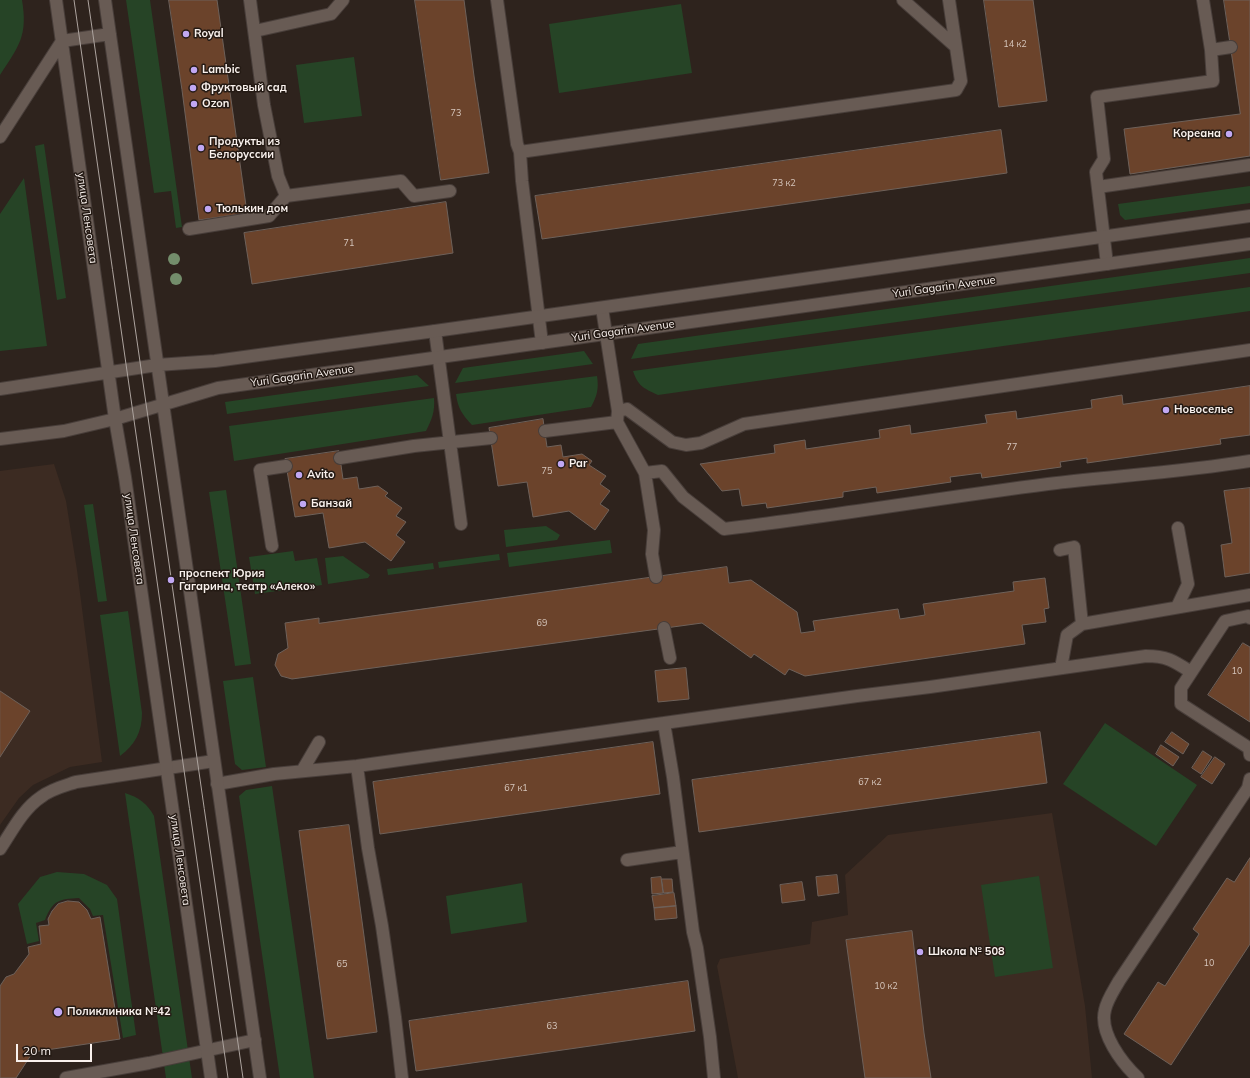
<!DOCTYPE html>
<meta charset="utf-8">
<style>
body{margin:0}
#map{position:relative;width:1250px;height:1078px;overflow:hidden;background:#2e231d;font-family:Mulish,sans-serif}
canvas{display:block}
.scale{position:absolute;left:16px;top:1044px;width:76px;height:18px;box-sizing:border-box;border:2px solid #f9f1ed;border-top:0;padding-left:5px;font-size:12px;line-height:14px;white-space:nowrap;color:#f9f1ed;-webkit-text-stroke:3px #241a14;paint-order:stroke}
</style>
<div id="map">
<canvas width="1250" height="1078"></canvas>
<div class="scale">20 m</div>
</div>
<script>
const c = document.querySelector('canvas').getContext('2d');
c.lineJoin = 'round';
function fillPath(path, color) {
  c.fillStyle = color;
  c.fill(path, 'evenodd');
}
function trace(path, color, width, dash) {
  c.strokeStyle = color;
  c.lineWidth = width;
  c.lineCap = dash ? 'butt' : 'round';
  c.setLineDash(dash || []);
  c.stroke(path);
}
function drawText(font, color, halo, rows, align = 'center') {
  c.font = font + ' Mulish,sans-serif';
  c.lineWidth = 3;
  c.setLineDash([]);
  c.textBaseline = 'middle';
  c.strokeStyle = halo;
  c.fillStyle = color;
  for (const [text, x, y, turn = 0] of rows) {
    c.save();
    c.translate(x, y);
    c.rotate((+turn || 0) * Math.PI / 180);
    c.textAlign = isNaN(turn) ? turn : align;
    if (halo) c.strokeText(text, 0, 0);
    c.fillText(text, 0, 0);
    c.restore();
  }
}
const built = new Path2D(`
 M54 464 66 501 77 570 102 762 70 767 33 785 19 798 0 825V471Z
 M1052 813 1085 1006 1092 1078H738L717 966 720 959 810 944 812 922 848 915 845 875 888 835Z`);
const green = new Path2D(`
 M0 0H22C28 36 19 46 0 75Z
 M126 0H150L182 227 176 228 171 191 154 193Z
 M681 4 692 73 559 93 549 24Z
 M354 57 362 116 304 123 296 65Z
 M44 144 66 298 57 300 35 146Z
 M24 178 47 346 0 351V214Z
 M1250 186V203L1125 220 1120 215 1118 204Z
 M1250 258V273L631 359 638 344Z
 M1250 287V311L658 395C643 388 638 386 633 371Z
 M584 351 593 364 455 383 463 368Z
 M417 375 429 386 227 414 225 402Z
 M597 376C599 389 597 396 591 407L472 425C462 414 458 409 456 394Z
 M434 398C435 412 432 419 426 431L234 461 229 426Z
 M226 490 251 664 235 666 209 492Z
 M93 504 107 601 98 602 84 505Z
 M546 526 560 535 557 540 506 547 504 530Z
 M610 540 612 553 509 567 507 553Z
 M293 551 295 561 317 558 322 585 255 594 249 557Z
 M499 554 500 560 439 568 438 562Z
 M343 556 370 575 368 578 328 584 325 558Z
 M433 563 434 569 388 575 387 569Z
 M128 611 142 713C142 732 135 745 120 756L100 615Z
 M253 677 266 767 242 770 235 764 223 681Z
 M1105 723 1197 785 1156 846 1063 784Z
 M272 786 314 1078H280L239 796 246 790Z
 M125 793C138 797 148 804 154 816L192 1078H166Z
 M57 872 84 874 107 885 117 899 136 1035 123 1038 103 915 93 916 90 909 79 898C59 899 53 900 45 920L36 923 39 941 27 944 18 904 40 877Z
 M1039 876 1053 968 995 977 981 885Z
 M522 883 527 922 451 934 446 896Z`);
const building = new Path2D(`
 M169 0H217L247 213 199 220 182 90Z
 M415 0H464L474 76 489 173 441 180Z
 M984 0H1033L1047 101 999 107Z
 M1224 0H1250V156L1130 174 1124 129 1240 114Z
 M1001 130 1007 173 542 239 535 196Z
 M446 202 453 253 252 284 244 233Z
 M1250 386V435L1220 439 1221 444 1087 463V458L1060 462 1061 467 982 478 981 473 950 477 951 482 877 493 876 487 843 492V497L767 508 766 503 742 506 739 489 722 491 700 464 775 453 774 445 805 440 806 449 880 438 879 430 910 425 911 434 987 423 985 415 1016 411 1017 419 1092 408 1091 400 1122 395 1123 404Z
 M543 419 547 447 561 445 563 457 582 454 592 461 589 465 606 476 600 484 610 491 600 504 609 510 595 530 569 511 533 517 527 482 498 486 489 428Z
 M339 451 343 479 357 477 359 489 378 486 388 493 385 496 402 508 396 516 406 522 396 535 405 542 391 561 365 542 329 548 323 513 295 517 285 459Z
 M1250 488V573L1225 577 1221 545 1232 543 1224 491Z
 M727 567 729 583 751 580 797 612 801 633 815 631 813 621 898 609 900 619 925 615 923 604 1014 591 1013 582 1045 578 1049 608 1044 609 1046 622 1022 625 1025 644 805 676 789 669 785 675 754 654 751 658 702 623 292 679 281 676 275 665 278 654 288 648 285 623 319 618V623Z
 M1243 643 1250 647V722L1208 695Z
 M686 668 689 699 658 702 655 671Z
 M0 691 30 711 0 757Z
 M1040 732 1047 783 699 832 692 780Z
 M1172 732 1189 744 1183 754 1165 742Z
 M653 742 660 794 380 834 373 782Z
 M1161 745 1179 757 1173 766 1156 754Z
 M1203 751 1212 757 1201 774 1192 768Z
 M1215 757 1225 764 1212 784 1201 777Z
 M349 825 377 1032 327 1039 299 831Z
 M1250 858V944L1171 1065 1124 1034 1158 982 1165 986 1199 934 1193 929 1227 878 1234 882Z
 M837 875 839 893 818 896 816 877Z
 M661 877 663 893 652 894 651 878Z
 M662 879H672L673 892 664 893Z
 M802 882 805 900 782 903 780 885Z
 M674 893 676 906 654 908 652 896Z
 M68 901 79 902 87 910 91 919 100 917 120 1039 33 1052 16 1078H0V986L6 977 14 974 29 954 28 947 41 944 39 926 49 925 48 919 52 911 58 904Z
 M676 906 677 918 655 920 654 908Z
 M912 931 924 1033 931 1078H865L846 940Z
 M688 981 695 1031 416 1071 409 1021Z`);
const lane = new Path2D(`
 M250 0 264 105 278 176 286 196 401 181 414 196 450 191
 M497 0 517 144 520 152 522 181 542 343
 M903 0 955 46
 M255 31 331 14 343 0
 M1211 50 1231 47
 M520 152 956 90 961 81 949 0
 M1098 187 1250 165
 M189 229 269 216 286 196
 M1107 264 1096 172 1104 159 1097 97 1213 81 1211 50 1203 0
 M602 308 618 411 617 422 645 473 654 530 652 554 656 577
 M435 331 461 524
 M618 411 627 409 672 442 686 445 701 443 744 424 1250 350
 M545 431 617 422
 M340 458 414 446 491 438
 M645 473 662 471 683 497 724 529C832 516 940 498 1048 484 1115 476 1183 472 1250 461
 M272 546 260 470 286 466
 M1060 550 1074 547 1082 624
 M1177 607 1188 584 1178 528
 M1250 618 1248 616 1225 621 1181 688V704L1249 748 1250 755
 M664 628 670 658
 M1061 668 1067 635 1082 624 1250 595
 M664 723 673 777 693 932 697 948 710 1037 714 1078
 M357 766 368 848 382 926 395 1017 402 1078
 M302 771 319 742
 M217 784 274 774 357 766 857 696 930 687 1146 656C1167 656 1174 661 1191 672
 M627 860 682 852
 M66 1078 149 1063 255 1040
 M1138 1078C1122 1063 1099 1033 1105 1010 1107 1000 1114 990 1119 981L1248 788 1250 779`);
const street = new Path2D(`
 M0 849C12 831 23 809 41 797 51 789 64 786 76 782L214 761`);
const secondary = new Path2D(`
 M56 0 115 419 125 477 211 1078
 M105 0 260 1078
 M62 41 110 34
 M0 137 62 41
 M0 389 157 365 215 361 435 331 1250 216
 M0 439 64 431 115 419 218 388 1250 244`);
const tram = new Path2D(`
 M74 0 228 1078
 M88 0 243 1078`);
const trees = [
 [174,259],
 [176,279]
];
const markers = [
 [186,34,4,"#c1a8f3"],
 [194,70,4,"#c1a8f3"],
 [193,88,4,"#c1a8f3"],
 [194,104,4,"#c1a8f3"],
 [1229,134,4,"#c1a8f3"],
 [201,148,4,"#c1a8f3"],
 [208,209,4,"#c1a8f3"],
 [1166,410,4,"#c1a8f3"],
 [561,464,4,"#c1a8f3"],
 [299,475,4,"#c1a8f3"],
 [303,504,4,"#c1a8f3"],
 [171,580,4,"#c1a8f3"],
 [920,952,4,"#c1a8f3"],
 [58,1012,5,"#c1a8f3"]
];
const numberNames = [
 ["14 к2",1015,44],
 ["73",456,113],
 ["73 к2",784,183],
 ["71",349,243],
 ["77",1012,447],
 ["75",547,471],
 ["69",542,623],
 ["10",1237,671],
 ["67 к2",870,782],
 ["67 к1",516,788],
 ["10",1209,963],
 ["65",342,964],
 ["10 к2",886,986],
 ["63",552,1026]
];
const poiNames = [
 ["Royal",194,34],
 ["Lambic",202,70],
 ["Фруктовый сад",201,88],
 ["Ozon",202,104],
 ["Кореана",1221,134,"right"],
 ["Продукты из",209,142],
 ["Белоруссии",209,155],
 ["Тюлькин дом",216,209],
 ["Новоселье",1174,410],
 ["Par",569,464],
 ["Avito",307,475],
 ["Банзай",311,504],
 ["проспект Юрия",179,574],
 ["Гагарина, театр «Алеко»",179,587],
 ["Школа № 508",928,952],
 ["Поликлиника №42",67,1012]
];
const streetNames = [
 ["улица Ленсовета",87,218,82],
 ["Yuri Gagarin Avenue",944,287,-8],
 ["Yuri Gagarin Avenue",623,331,-8],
 ["Yuri Gagarin Avenue",302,376,-8],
 ["улица Ленсовета",134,539,82],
 ["улица Ленсовета",180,860,82]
];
fillPath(built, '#3c2b22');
fillPath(green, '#264426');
fillPath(building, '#6b432b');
trace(building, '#6e615a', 1);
trace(lane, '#483e3a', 14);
trace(street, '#483e3a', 14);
trace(secondary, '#483e3a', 14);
trace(lane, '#685b54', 12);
trace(street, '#685b54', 12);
trace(secondary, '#685b54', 12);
trace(tram, '#ada49f', 1);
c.fillStyle = '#738d6b';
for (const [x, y] of trees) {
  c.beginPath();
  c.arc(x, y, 6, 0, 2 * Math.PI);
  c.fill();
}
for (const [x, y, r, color] of markers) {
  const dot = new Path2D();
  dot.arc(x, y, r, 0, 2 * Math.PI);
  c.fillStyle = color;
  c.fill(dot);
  trace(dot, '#241a14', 1.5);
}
drawText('9px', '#d6c6bc', null, numberNames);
drawText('bold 11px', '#f9f1ed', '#241a14', poiNames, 'left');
drawText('11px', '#f9f1ed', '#241a14', streetNames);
</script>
